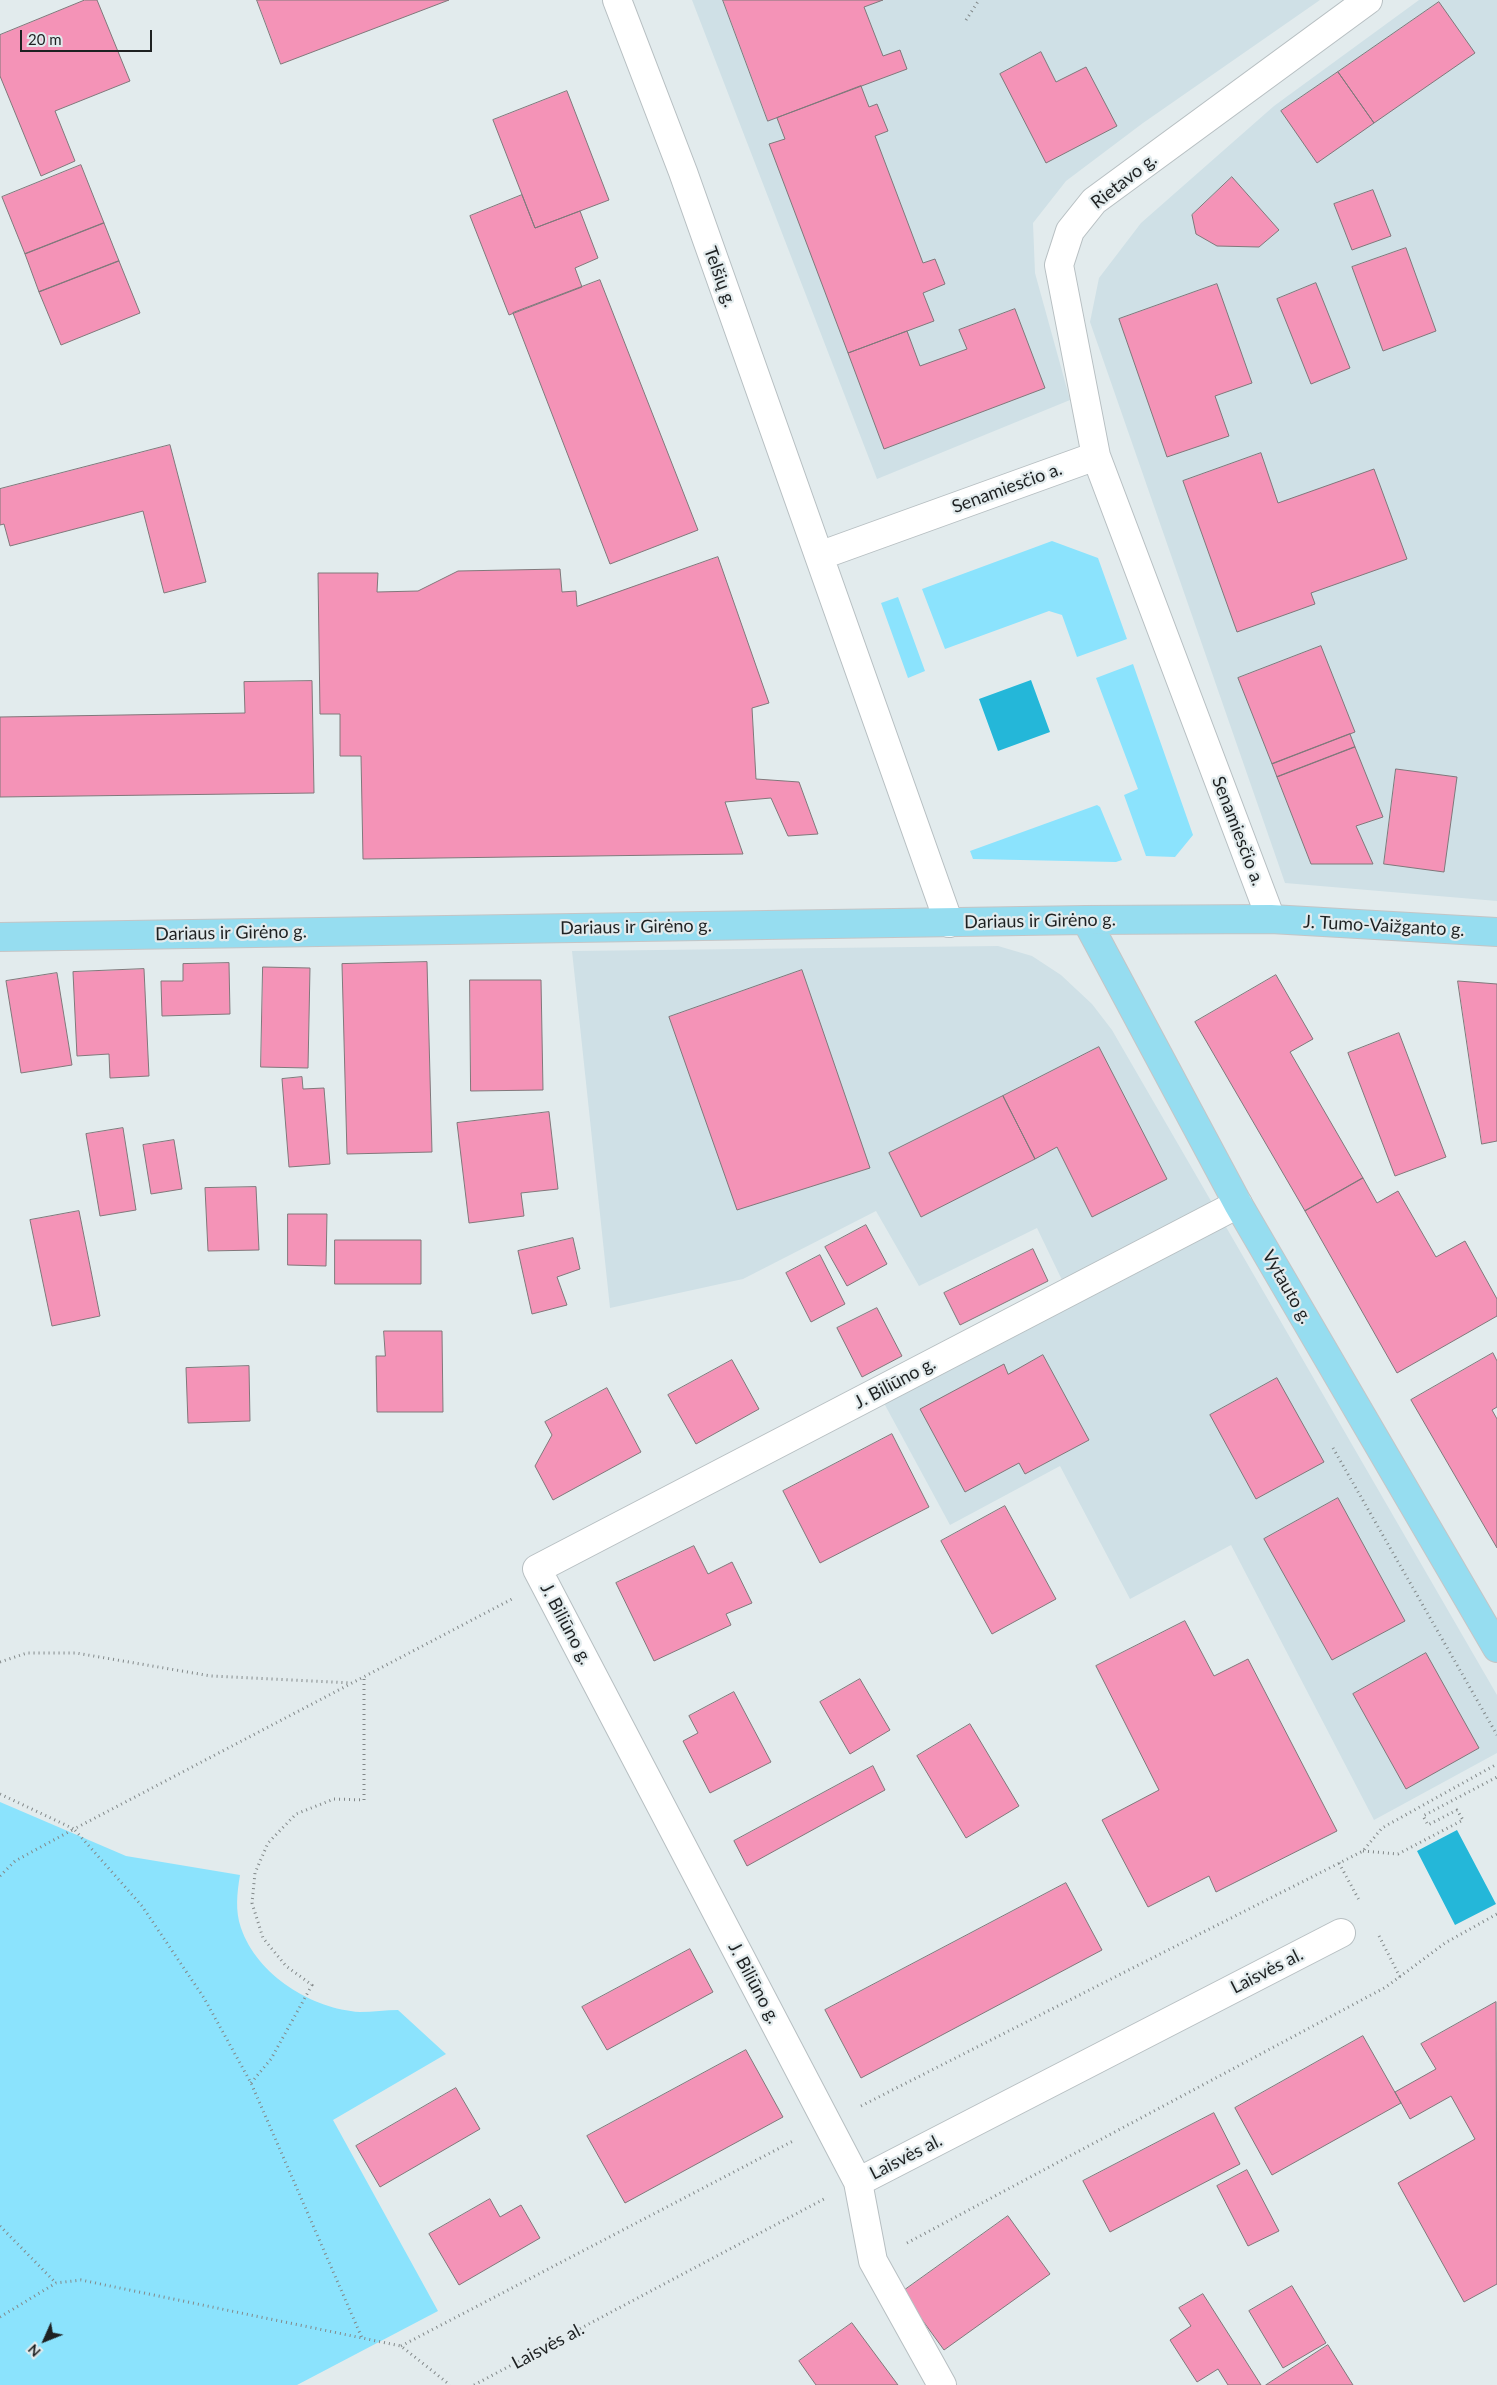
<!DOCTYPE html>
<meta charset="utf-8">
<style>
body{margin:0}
#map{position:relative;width:1497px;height:2385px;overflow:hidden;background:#e2ebed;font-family:Lato,sans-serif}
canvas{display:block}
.north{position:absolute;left:20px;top:2315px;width:50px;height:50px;-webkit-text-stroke:4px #e2ebed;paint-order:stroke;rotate:226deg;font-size:14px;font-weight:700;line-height:20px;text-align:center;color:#1e2122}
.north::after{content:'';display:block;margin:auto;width:18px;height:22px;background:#1e2122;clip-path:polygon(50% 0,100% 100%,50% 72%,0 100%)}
.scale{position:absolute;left:20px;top:30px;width:132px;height:22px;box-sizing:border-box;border:2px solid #1e2122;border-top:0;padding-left:6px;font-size:15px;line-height:18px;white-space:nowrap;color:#1e2122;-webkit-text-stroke:4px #e2ebed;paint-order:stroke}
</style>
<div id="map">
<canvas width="1497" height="2385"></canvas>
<div class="north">N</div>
<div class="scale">20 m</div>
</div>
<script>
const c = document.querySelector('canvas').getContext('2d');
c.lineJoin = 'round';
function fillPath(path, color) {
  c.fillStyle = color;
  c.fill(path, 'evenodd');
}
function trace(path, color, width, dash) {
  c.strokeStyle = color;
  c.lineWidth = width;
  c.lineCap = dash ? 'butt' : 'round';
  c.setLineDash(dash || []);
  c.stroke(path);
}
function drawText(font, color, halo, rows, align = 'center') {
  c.font = font + ' Lato,sans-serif';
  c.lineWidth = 4.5;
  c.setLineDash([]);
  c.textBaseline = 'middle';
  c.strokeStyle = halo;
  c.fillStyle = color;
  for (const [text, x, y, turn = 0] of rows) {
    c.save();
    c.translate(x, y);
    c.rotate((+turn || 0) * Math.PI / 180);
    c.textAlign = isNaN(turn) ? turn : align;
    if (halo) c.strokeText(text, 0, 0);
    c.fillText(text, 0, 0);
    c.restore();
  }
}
const built = new Path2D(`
 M692 0H1320L1143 123 1066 181 1033 223 1035 273 1070 400 877 479Z
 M1419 0H1497V901L1285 883 1090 322 1099 278 1141 223 1274 106Z
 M998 946 1032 956 1061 975 1092 1004 1112 1030 1497 1695V1753L1374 1820 1231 1545 1130 1599 1060 1466 950 1525 872 1381 1062 1280 1037 1228 919 1286 876 1211 743 1279 610 1308 572 951Z`);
const green = new Path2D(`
 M1052 541 1098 558 1127 639 1077 657 1062 615 1049 611 945 649 922 589Z
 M898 597 925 671 908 678 881 603Z
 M1133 664 1193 835 1175 857 1146 856 1124 795 1138 789 1096 678Z
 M1097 805 1100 807 1122 860 1116 862 973 859 970 851Z
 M0 1802 126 1856 240 1875C237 1893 235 1911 241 1928 257 1975 312 2009 360 2012 373 2012 386 2010 398 2010L446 2054 333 2120 438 2311 297 2385H0Z`);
const water = new Path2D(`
 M1031 680 1050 732 998 751 979 699Z
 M1457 1830 1496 1904 1455 1925 1417 1851Z`);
const building = new Path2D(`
 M85 0H97L130 81 55 111 75 161 41 176 0 76V35Z
 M257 0H449L281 64Z
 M723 0H883L864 7 883 56 900 50 907 69 768 121Z
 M1439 2 1475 53 1374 123 1338 72Z
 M1041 52 1056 82 1086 67 1117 126 1046 163 1000 74Z
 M1338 72 1374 123 1317 163 1281 111Z
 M861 86 869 107 877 104 888 131 875 136 923 263 935 259 945 284 923 293 934 321 848 353 769 144 785 139 777 118Z
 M567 91 609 200 535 228 493 120Z
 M81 165 104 223 25 254 2 197Z
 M1232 177 1279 230 1259 247 1217 246 1196 234 1192 215Z
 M1373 190 1391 236 1352 250 1334 204Z
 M522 195 535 228 580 211 598 258 575 268 582 287 509 315 470 216Z
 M104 223 119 261 39 292 25 254Z
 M1406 248 1436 331 1383 351 1352 267Z
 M119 261 140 313 61 345 39 292Z
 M600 280 698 530 610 564 513 313Z
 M1316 283 1350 368 1311 384 1277 299Z
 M1217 284 1252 383 1215 396 1229 436 1167 457 1119 319Z
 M1015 309 1045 388 884 449 848 353 907 331 920 366 967 349 959 330Z
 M170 445 206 582 164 593 143 511 10 546 4 524 0 525V489Z
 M1261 453 1278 503 1374 469 1407 559 1311 593 1315 604 1237 632 1183 481Z
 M718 557 769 703 752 708 756 779 799 782 818 834 788 836 771 798 725 802 743 854 363 859 361 756H340V714H320L318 573H378L377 592 418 591 458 571 560 569 562 592 576 591 577 606Z
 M1321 646 1355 732 1272 764 1238 678Z
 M312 681 314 793 0 797V717L245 713 244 682Z
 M1350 734 1355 747 1277 777 1272 764Z
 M1355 747 1383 817 1356 826 1373 864H1311L1277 777Z
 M1396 769 1457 777 1444 872 1384 864Z
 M427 962 432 1152 347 1154 342 964Z
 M229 963 230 1014 162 1016 161 981H183V964Z
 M263 967 310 968 308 1068 261 1067Z
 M144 969 149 1076 110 1078 109 1054 77 1056 73 972Z
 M802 970 870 1168 737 1210 669 1017Z
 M57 973 72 1065 21 1073 6 981Z
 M1276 975 1313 1039 1290 1052 1363 1178 1305 1211 1195 1022Z
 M470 980H541L543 1090 471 1091Z
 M1458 981 1497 984V1141L1482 1144Z
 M1399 1033 1446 1157 1395 1176 1348 1053Z
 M1099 1047 1167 1179 1092 1217 1057 1147 1035 1159 1003 1096Z
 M302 1077 303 1089 324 1088 330 1164 289 1167 282 1079Z
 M1003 1096 1035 1159 921 1217 889 1153Z
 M549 1112 558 1189 521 1193 524 1216 469 1223 457 1123Z
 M123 1128 136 1210 100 1216 86 1134Z
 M174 1140 182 1189 151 1194 143 1145Z
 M1363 1178 1377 1203 1398 1191 1436 1257 1465 1241 1497 1299V1316L1397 1373 1305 1211Z
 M256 1187 259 1250 208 1251 205 1188Z
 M79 1211 100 1316 52 1326 30 1220Z
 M288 1214H327L326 1266 288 1265Z
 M866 1225 887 1264 847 1286 825 1247Z
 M573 1238 580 1269 557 1277 567 1305 532 1314 518 1251Z
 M335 1240H421V1284H335Z
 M1033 1249 1048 1281 960 1325 944 1293Z
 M820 1255 845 1304 811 1322 786 1273Z
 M877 1308 902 1356 862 1377 837 1328Z
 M384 1331H442L443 1412H377L376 1356H385Z
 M1493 1353 1497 1361V1407L1492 1410 1497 1419V1548L1411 1400Z
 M1043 1355 1089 1440 1025 1474 1019 1463 965 1492 920 1409 1004 1364 1008 1374Z
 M732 1360 759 1409 696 1444 668 1395Z
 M249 1366 250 1421 188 1423 186 1368Z
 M1277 1378 1324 1462 1256 1499 1210 1415Z
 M607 1388 641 1452 553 1500 535 1466 552 1435 545 1422Z
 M892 1434 929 1507 820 1563 783 1491Z
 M1338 1498 1405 1621 1332 1660 1264 1539Z
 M1005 1506 1056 1599 992 1634 941 1541Z
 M694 1546 708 1574 732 1562 752 1603 726 1614 731 1625 654 1661 616 1583Z
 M1185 1621 1214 1676 1248 1659 1337 1831 1216 1892 1209 1876 1148 1907 1102 1820 1159 1790 1096 1666Z
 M1426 1653 1479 1748 1406 1789 1353 1694Z
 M860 1679 890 1730 850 1754 820 1702Z
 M734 1692 771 1762 710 1793 683 1741 698 1733 689 1716Z
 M970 1724 1019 1806 966 1838 917 1756Z
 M873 1766 885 1790 747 1866 734 1841Z
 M1066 1883 1102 1950 861 2078 825 2010Z
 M690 1949 713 1992 607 2050 582 2007Z
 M1496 2002 1497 2284 1464 2302 1398 2183 1475 2139 1451 2096 1410 2119 1395 2092 1436 2069 1421 2044Z
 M1363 2036 1401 2103 1272 2175 1235 2108Z
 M746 2050 783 2117 625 2203 587 2136Z
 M456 2088 480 2129 380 2187 356 2146Z
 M1214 2113 1240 2164 1110 2232 1083 2181Z
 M1247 2170 1279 2231 1248 2246 1217 2186Z
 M490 2199 500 2217 521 2205 540 2238 459 2285 429 2234Z
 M1008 2216 1050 2274 944 2350 902 2292Z
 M1292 2286 1326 2343 1283 2368 1249 2311Z
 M1203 2294 1261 2385H1228L1218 2369 1197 2382 1170 2340 1191 2326 1179 2308Z
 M852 2323 898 2385H816L799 2361Z
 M1328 2345 1353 2385H1266Z`);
const path = new Path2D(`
 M966 20 979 0
 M1333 1448 1497 1735
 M0 1662 27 1653H76L211 1676 351 1683
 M0 1794 74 1829 512 1599
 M1363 1851 1398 1854 1463 1820 1457 1810 1428 1825 1423 1816 1497 1777
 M1339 1863 1359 1900
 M0 1876 15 1861 74 1829 142 1906 204 1998 251 2083 362 2338
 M1379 1936 1400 1977
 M251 2083 271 2059 312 1985 286 1966 263 1938 252 1903 255 1873 268 1843 296 1814 334 1799 364 1800V1677
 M861 2106 1363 1851 1382 1828 1497 1764
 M0 2226 56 2283
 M907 2243 1386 1987 1445 1943 1497 1914
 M0 2317 56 2283 81 2280 401 2346 450 2385
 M401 2346 795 2140
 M474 2385 824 2199`);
const minor = new Path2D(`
 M617 0 683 172 819 556
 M1271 919 1096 456 1059 265 1070 231 1094 201 1368 0
 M949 923 819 556 1096 456
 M858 2182 1341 1933
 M942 2385 873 2261 858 2182 537 1569 1238 1204`);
const major = new Path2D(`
 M1086 920 1238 1204 1497 1648
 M0 937 1086 920 1271 919 1497 932`);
const streetNames = [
 ["Rietavo g.",1124,181,-38],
 ["Telšių g.",720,277,70],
 ["Senamiesčio a.",1007,488,-20],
 ["Senamiesčio a.",1238,831,69],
 ["Dariaus ir Girėno g.",1040,921,-1],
 ["J. Tumo-Vaižganto g.",1384,926,3],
 ["Dariaus ir Girėno g.",636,927,-1],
 ["Dariaus ir Girėno g.",231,933,-1],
 ["Vytauto g.",1287,1287,60],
 ["J. Biliūno g.",895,1383,-28],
 ["J. Biliūno g.",566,1624,62],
 ["Laisvės al.",1267,1971,-27],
 ["J. Biliūno g.",754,1983,62],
 ["Laisvės al.",906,2157,-27],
 ["Laisvės al.",548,2346,-28]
];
fillPath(built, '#cfe0e6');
fillPath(green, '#8be3fd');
fillPath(water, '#24b7d9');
fillPath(building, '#f493b7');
trace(building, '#80787b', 1);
trace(minor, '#b7bfc2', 30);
trace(major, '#c4c5c6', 30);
trace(path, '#828889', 3, [1, 4]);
trace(minor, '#fff', 28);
trace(major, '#96ddf0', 28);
drawText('18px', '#1e2122', '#e2ebed', streetNames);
</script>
